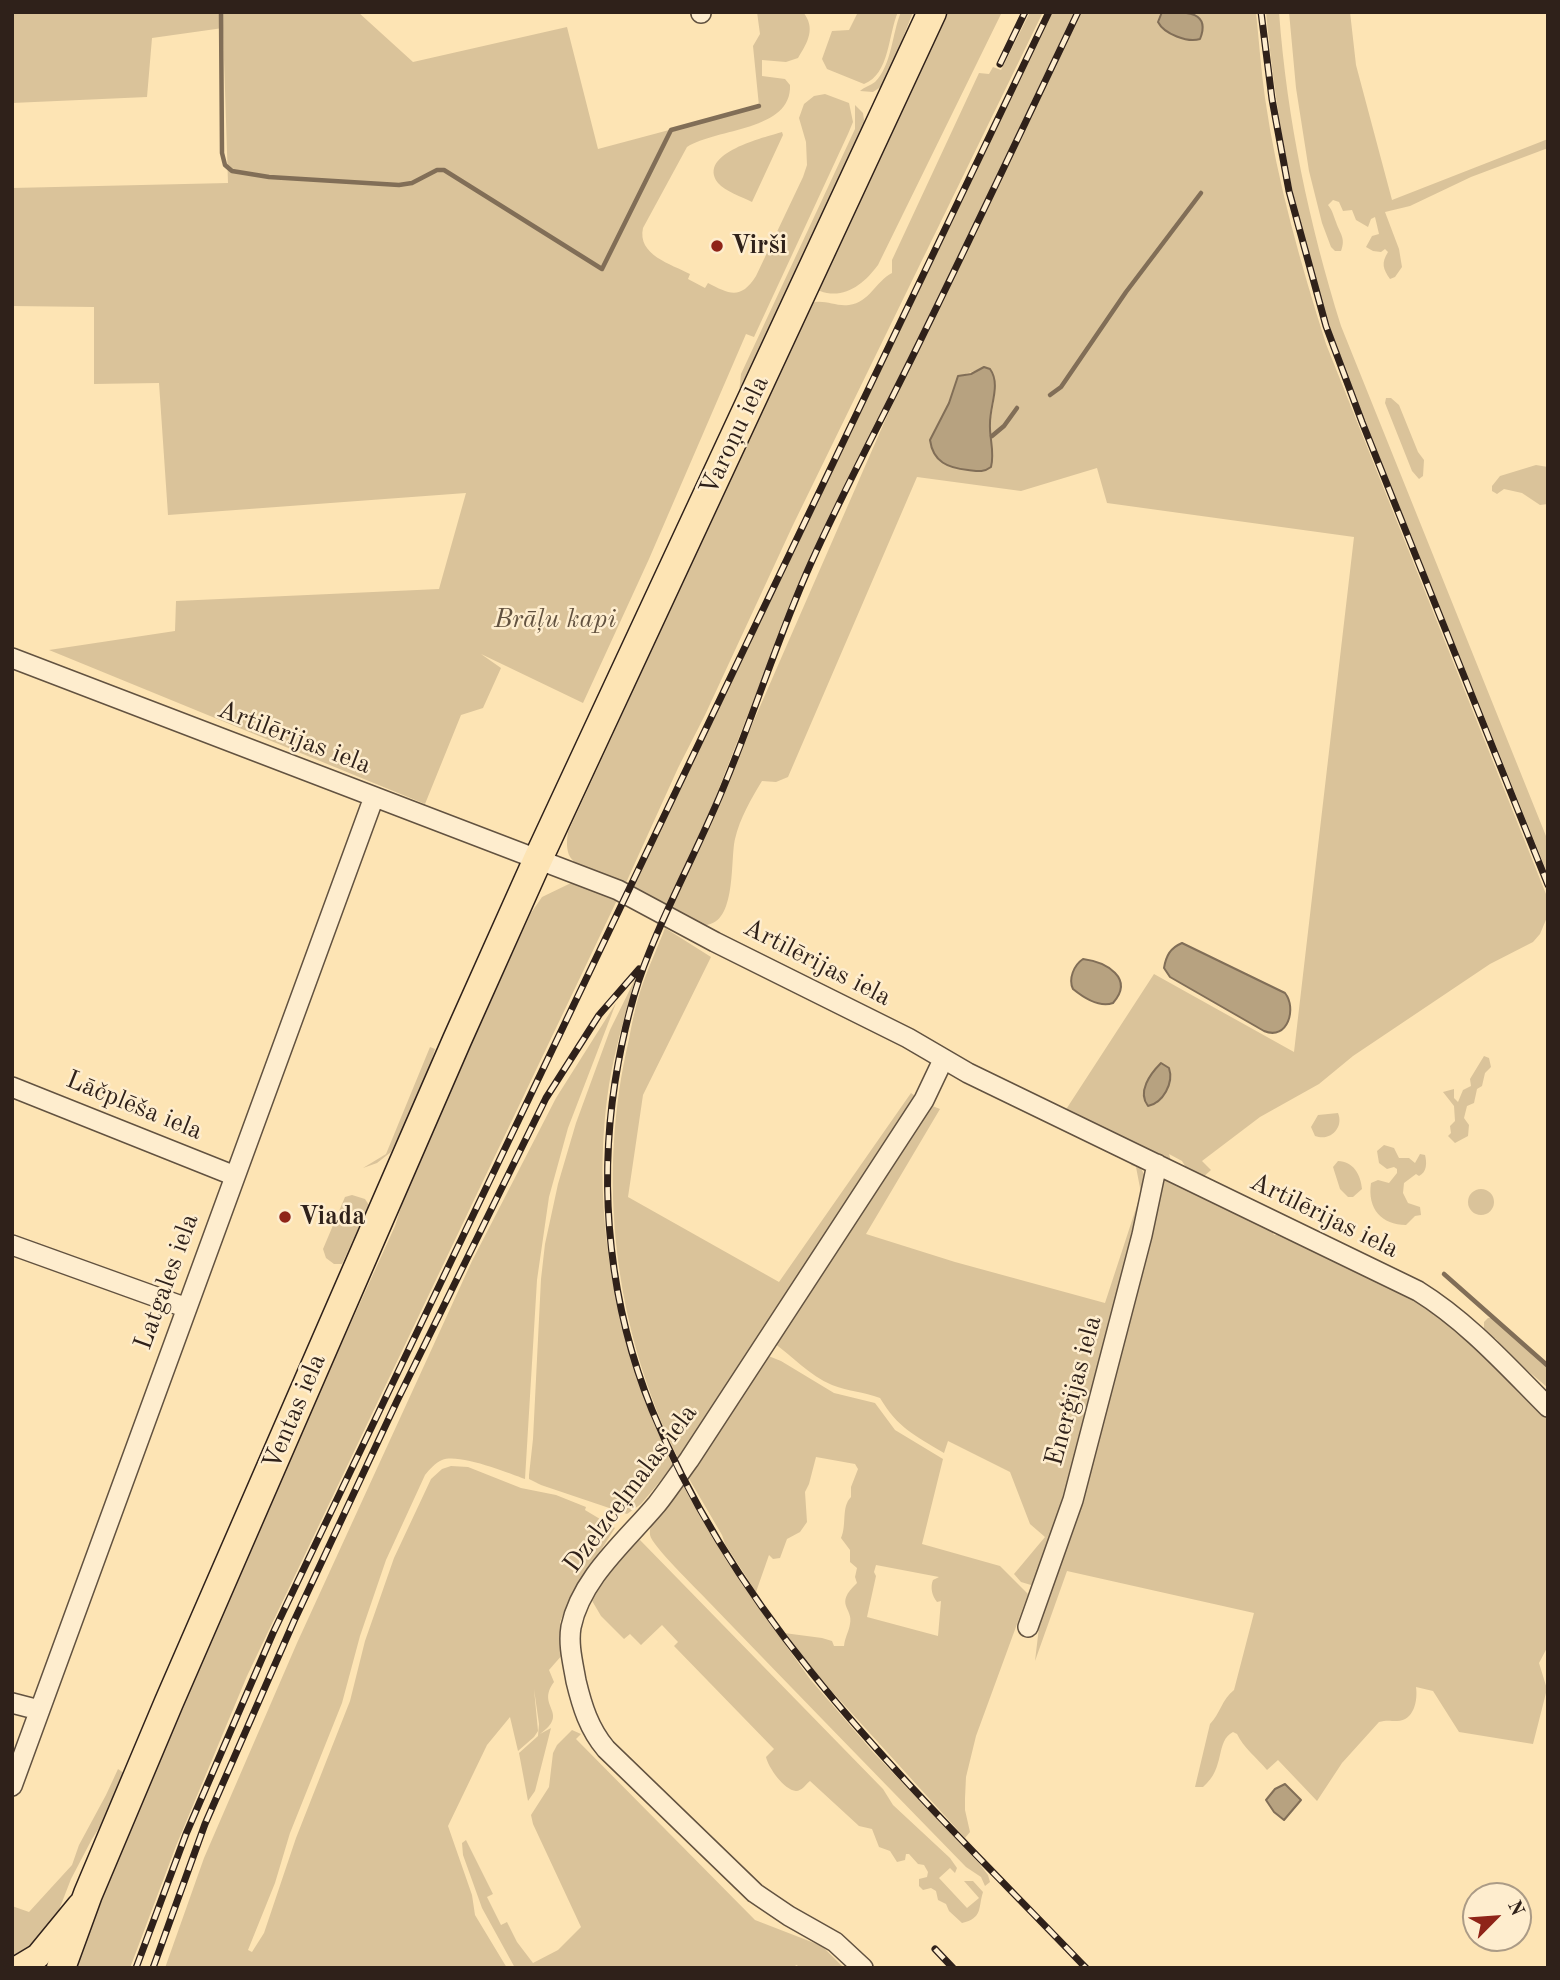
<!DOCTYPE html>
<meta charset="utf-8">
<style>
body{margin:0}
#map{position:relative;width:1560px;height:1980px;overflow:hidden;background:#fde4b4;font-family:"Old Standard TT",serif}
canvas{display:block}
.frame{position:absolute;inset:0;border:14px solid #2f211a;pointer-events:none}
.north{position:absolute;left:1462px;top:1882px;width:70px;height:70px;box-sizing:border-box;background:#feedce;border:2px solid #ab9b86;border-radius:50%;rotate:65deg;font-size:19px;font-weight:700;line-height:28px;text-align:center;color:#2f211a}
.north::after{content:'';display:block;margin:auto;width:24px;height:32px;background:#8f2418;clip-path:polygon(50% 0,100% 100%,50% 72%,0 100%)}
</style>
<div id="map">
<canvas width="1560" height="1980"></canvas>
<div class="frame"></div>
<div class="north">N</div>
</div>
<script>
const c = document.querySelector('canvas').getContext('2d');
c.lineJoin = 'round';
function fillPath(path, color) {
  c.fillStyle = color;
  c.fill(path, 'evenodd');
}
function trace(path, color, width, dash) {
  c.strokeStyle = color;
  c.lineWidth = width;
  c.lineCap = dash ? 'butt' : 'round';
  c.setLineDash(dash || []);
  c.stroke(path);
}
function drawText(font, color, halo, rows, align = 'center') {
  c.font = font + ' "Old Standard TT",serif';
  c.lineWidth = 5;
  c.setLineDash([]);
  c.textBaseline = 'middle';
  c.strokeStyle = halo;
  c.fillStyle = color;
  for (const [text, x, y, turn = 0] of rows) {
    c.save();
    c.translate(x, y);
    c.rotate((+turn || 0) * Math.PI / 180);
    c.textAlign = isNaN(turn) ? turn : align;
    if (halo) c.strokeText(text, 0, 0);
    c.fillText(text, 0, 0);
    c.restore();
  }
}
const green = new Path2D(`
 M12 12H358L413 62 567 27 598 149 759 106 753 46 760 34 757 12H803C816 28 808 42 798 58L786 62 762 60V76L785 79 790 85C792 131 717 128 687 147L643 228C637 255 671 264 690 274L688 279 705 288 708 283C729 294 741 300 756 276L803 177 807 165 806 142 799 118 804 104 814 96 825 94 849 103 853 122 848 134 754 337 746 334 649 559 583 703 481 654 501 668 483 708 461 715 425 804 49 650 175 631 176 601 439 589 466 493 168 515 159 383 94 384V307L12 306V188L228 183 223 28 152 38 147 97 12 103Z
 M858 12H898C888 34 890 74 864 84L827 69 822 59 832 31 849 30Z
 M901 12H913L885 84 873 92 860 91C864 87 870 86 875 82 892 65 892 33 901 12Z
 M943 12H1002L878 265C864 284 844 300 820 291L817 290Z
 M1030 12H1043L793 525 705 715 678 768 625 885C609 878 577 871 569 855 566 847 567 839 568 832L628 702 645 656 811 303C824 299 836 307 849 305 870 302 875 282 892 273V260L979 73 989 74 993 67 1001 70Z
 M1053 12H1074L934 308 803 574 703 829 667 906 633 887Z
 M1081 12H1256C1259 41 1261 70 1265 98 1277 182 1301 264 1326 344L1548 899V915L1540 934 1533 942 1490 964 1353 1056 1319 1084 1260 1117 1202 1161 1211 1170 1201 1179 1185 1166 1182 1161 1169 1154 1171 1161 1065 1111 1154 974 1294 1052 1354 537 1107 503 1097 468 1021 491 917 477 788 777 776 782 762 781C751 799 740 818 735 839 730 859 737 924 705 925 695 925 680 914 671 910L887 416ZM987 367C1002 380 992 407 990 425L934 455 930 440 949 403 956 380 962 375ZM1158 1065 1168 1088 1156 1104 1143 1097 1144 1090Z
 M1266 12H1279C1287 120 1309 223 1341 326L1548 841V875C1505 768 1462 662 1419 555 1384 468 1347 383 1319 293 1291 202 1275 107 1266 12Z
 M1289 12H1350L1356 65 1392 200 1548 139V148L1471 177 1410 206 1385 212 1399 249 1402 267 1395 277 1390 279C1383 269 1381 263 1388 252L1385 249 1381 252 1373 251 1366 247 1372 236 1379 234 1375 217 1371 219 1368 227 1356 220 1352 210 1343 211 1339 202 1333 200 1328 205C1333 211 1333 215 1336 222 1340 234 1346 238 1341 251H1335L1331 247 1322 223 1309 171 1296 88Z
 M855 105 863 113 865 127 738 402 741 374 855 129Z
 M782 132 783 135 752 202C742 197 725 191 718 183 696 153 766 137 782 132Z
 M1386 398H1391L1399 405 1418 452 1424 460 1423 476 1419 479 1412 471 1385 403Z
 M1536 465 1548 467V504L1540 505 1522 493 1504 489 1497 494 1492 491V486L1500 476Z
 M571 883H580L618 898 247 1676 176 1846 130 1968H72L158 1753 180 1713 291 1455 395 1226 403 1201 446 1098 531 913 542 897Z
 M665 928 711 957 643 1095 628 1197 779 1282 911 1093 915 1096 769 1325 678 1458C614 1328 596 1179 629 1039 632 1023 635 1007 640 992 647 970 657 949 665 928Z
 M636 977C626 1012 615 1048 609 1085 589 1217 617 1346 673 1466L641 1504 627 1514 541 1485 529 1479V1475L533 1439 541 1279 545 1244 558 1184 576 1123 610 1030Z
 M616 1003 568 1128 549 1197 537 1280 525 1479C508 1473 459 1453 442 1460 435 1463 430 1469 425 1475L386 1560 360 1636 342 1703 290 1833 275 1883 248 1950 252 1952 264 1933 296 1838 350 1701 365 1641 394 1558 431 1479 442 1469 451 1466 468 1467 521 1488 556 1495 586 1507 585 1510 615 1528 569 1600 560 1622 563 1654 549 1670 554 1682C535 1707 571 1712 540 1734L551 1728 535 1791 528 1801 519 1753 538 1736 539 1724 534 1689 538 1731 534 1737 518 1751 510 1717 487 1745 448 1826 472 1895 475 1915 507 1968H165L204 1858 297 1643 472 1261 556 1098Z
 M430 1047 435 1049 425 1082 391 1152 377 1163 363 1168 386 1154Z
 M1484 1056 1489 1058 1491 1067 1485 1073 1482 1086 1477 1089 1474 1103 1467 1106 1464 1118 1469 1125 1468 1136 1455 1143 1448 1136 1451 1133 1450 1126 1455 1121 1454 1106 1443 1092 1454 1089V1098L1458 1102 1463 1090 1471 1086 1470 1079Z
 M930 1105 940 1109 866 1234 955 1262 1105 1303 1141 1193 1136 1167 1131 1165 1130 1159C1140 1166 1144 1170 1146 1183L1061 1517 1034 1583 1031 1585 1021 1582 1014 1574 1045 1537 1030 1524 1010 1472 948 1441 944 1453C914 1435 898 1428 880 1398 864 1392 847 1391 832 1385 809 1375 793 1357 774 1343Z
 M1338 1113C1344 1127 1331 1142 1315 1136L1311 1127 1318 1115Z
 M1384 1145 1394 1148 1399 1158H1409L1415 1163 1420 1154 1425 1155C1427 1163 1427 1172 1419 1176L1416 1174 1404 1183 1403 1193 1408 1203 1420 1207 1421 1215 1415 1216 1406 1225C1382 1225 1367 1209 1371 1183L1378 1180 1389 1183 1397 1173V1169L1394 1167 1387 1169 1379 1163 1377 1151Z
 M1338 1161C1353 1161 1361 1175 1362 1189L1353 1197H1348L1340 1189 1333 1167Z
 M1168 1178 1270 1227 1274 1235 1279 1234 1427 1303 1548 1413V1646L1539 1663 1547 1689 1533 1744 1459 1732 1433 1691 1416 1687C1418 1700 1414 1721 1397 1721 1390 1721 1386 1720 1379 1722L1342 1763 1317 1801 1278 1760 1267 1770C1257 1758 1243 1747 1237 1734L1233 1732C1215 1741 1226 1768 1203 1787H1195L1210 1724C1220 1714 1222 1699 1234 1690L1254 1613 1067 1571 1035 1661 1040 1619 1163 1179Z
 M1468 1202a13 13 0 1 1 26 0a13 13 0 1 1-26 0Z
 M352 1195 365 1199 369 1205 342 1264H334L326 1258 323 1249 345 1197Z
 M1488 1318H1493L1548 1366V1388C1531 1373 1514 1360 1496 1345L1498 1341 1495 1338H1491L1484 1332V1322Z
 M766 1355 781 1361 834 1393 875 1403 895 1430 943 1459 922 1544 1000 1566 1028 1594 976 1736 966 1777 965 1798V1810L970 1832 965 1838 807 1664 784 1633 822 1638 832 1641 834 1646H844C845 1637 849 1631 850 1624 854 1608 833 1605 857 1583L855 1577 857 1568 850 1562V1550L841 1538C847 1525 841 1507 851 1497V1487L858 1469 855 1464 816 1457 809 1484 805 1492 807 1522 800 1532 787 1539 780 1558 773 1559 769 1555 756 1592 725 1544 722 1535 688 1477ZM876 1565 939 1577 933 1580C930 1587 932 1596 937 1602L941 1601 938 1636 867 1617 876 1576 874 1572Z
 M683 1481 722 1550 751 1597 810 1679 873 1752 978 1862 988 1875 990 1882 985 1886 981 1877 966 1867C879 1778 792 1688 706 1599 696 1588 652 1546 650 1535 648 1517 673 1494 683 1481Z
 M640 1540 883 1789 893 1805 950 1858 957 1868 955 1873 950 1868 939 1878 967 1908 979 1898 964 1881H973L983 1892C978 1908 983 1918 962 1923L949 1911 946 1904 938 1900 936 1891 931 1888 923 1890 919 1886V1879L927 1877 928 1872 924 1865 918 1864 909 1854H906L905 1860 897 1862 890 1851 879 1847 872 1829 859 1826 810 1781C806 1784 802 1791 796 1791 784 1790 768 1767 766 1757L774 1749 674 1646 678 1642 662 1625 641 1645 630 1634 624 1639 601 1616 591 1599C601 1584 623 1543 640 1540Z
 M572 1730 581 1734 576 1739 755 1920 822 1946 844 1968H799L797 1965 790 1968H515L482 1908 463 1855 462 1843 466 1840 493 1894 487 1897 501 1925 507 1922 517 1942 533 1963 558 1950 581 1927 533 1824 531 1815 549 1787 553 1753 557 1745Z
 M118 1769 124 1773 118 1798 92 1839 71 1879 52 1928 12 1964V1906L29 1912 72 1865 79 1845 106 1795Z`);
const water = new Path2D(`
 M1162 12C1181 12 1212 9 1200 39 1188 43 1164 34 1158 22Z
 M984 367 990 369C1001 384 990 405 990 423 989 438 995 451 991 467 983 473 977 471 968 470 948 468 933 462 930 440L949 403 958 376 971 374Z
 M1182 943 1285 993C1297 1008 1288 1041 1264 1031L1170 977 1164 968C1166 956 1170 948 1182 943Z
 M1083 959C1106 962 1135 978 1113 1003 1099 1008 1084 998 1073 989 1068 979 1074 965 1083 959Z
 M1161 1063 1169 1068C1174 1083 1163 1103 1148 1106 1137 1092 1150 1074 1161 1063Z
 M1285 1784 1301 1800 1284 1820 1274 1812 1266 1800 1275 1789Z`);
const stream = new Path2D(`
 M221 12 222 153 225 165 232 171 269 177 399 185 412 183 437 170H444L602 269 671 130 759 106
 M1050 395 1061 387 1126 292 1201 193
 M992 436 1004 426 1017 408
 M1444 1274 1548 1366`);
const minor = new Path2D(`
 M701 12V13
 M12 658 618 890 715 942 908 1038 968 1073 1418 1291C1468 1322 1507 1366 1548 1407
 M12 1087 235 1176
 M12 1245 187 1308
 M1028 1627 1073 1500 1142 1235 1157 1164
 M12 1703 39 1710
 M12 1786 374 797
 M863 1968 835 1942 789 1916 755 1893 606 1749C589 1729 582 1706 576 1681 573 1663 568 1645 571 1627 581 1578 626 1541 657 1504 668 1490 678 1475 689 1460L924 1100 943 1060`);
const major = new Path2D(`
 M18 1968 38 1956 79 1906`);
const highway = new Path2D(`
 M61 1968 88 1894 169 1702 457 1040 538 859 932 12`);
const rail = new Path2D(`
 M1078 12C1027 119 976 227 924 333 887 410 846 485 811 563 779 634 756 709 726 781 703 839 672 895 649 953 632 994 622 1038 615 1082 598 1192 610 1306 652 1410 743 1634 922 1797 1086 1968
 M1261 12 1272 99 1289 191 1326 326 1362 422 1548 885
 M1000 64 1025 12
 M935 1949 953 1968
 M136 1968 186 1834 273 1633 1049 12
 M153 1968 205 1824 294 1621 397 1401 546 1098 599 1015 639 969`);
const markers = [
 [717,246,7,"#8f2418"],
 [285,1217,7,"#8f2418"]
];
const poiNames = [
 ["Virši",731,246],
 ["Viada",299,1217]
];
const streetNames = [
 ["Varoņu iela",735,436,-65],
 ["Artilērijas iela",294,738,21],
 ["Artilērijas iela",817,963,27],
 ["Lāčplēša iela",134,1106,22],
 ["Artilērijas iela",1324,1216,26],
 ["Latgales iela",167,1282,-70],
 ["Enerģijas iela",1074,1391,-75],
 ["Ventas iela",295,1412,-67],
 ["Dzelzceļmalas iela",631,1489,-53]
];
const parkNames = [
 ["Brāļu kapi",555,620]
];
fillPath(green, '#dac39a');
fillPath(water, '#b7a280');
trace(water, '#816e57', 2);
trace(stream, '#816e57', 4.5);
trace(minor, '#625240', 22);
trace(major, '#2f211a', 27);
trace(highway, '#2f211a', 31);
trace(minor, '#feedce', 19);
trace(major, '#fde4b4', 24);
trace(highway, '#fde4b4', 28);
trace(rail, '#2f211a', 7);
trace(rail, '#feedce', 4.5, [13]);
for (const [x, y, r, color] of markers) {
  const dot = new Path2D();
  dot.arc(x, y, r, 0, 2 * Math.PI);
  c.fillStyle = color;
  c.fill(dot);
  trace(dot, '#feedce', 2.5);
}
drawText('bold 26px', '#2f211a', '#feedce', poiNames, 'left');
drawText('26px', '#2f211a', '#feedce', streetNames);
drawText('italic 26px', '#625240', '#feedce', parkNames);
</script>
